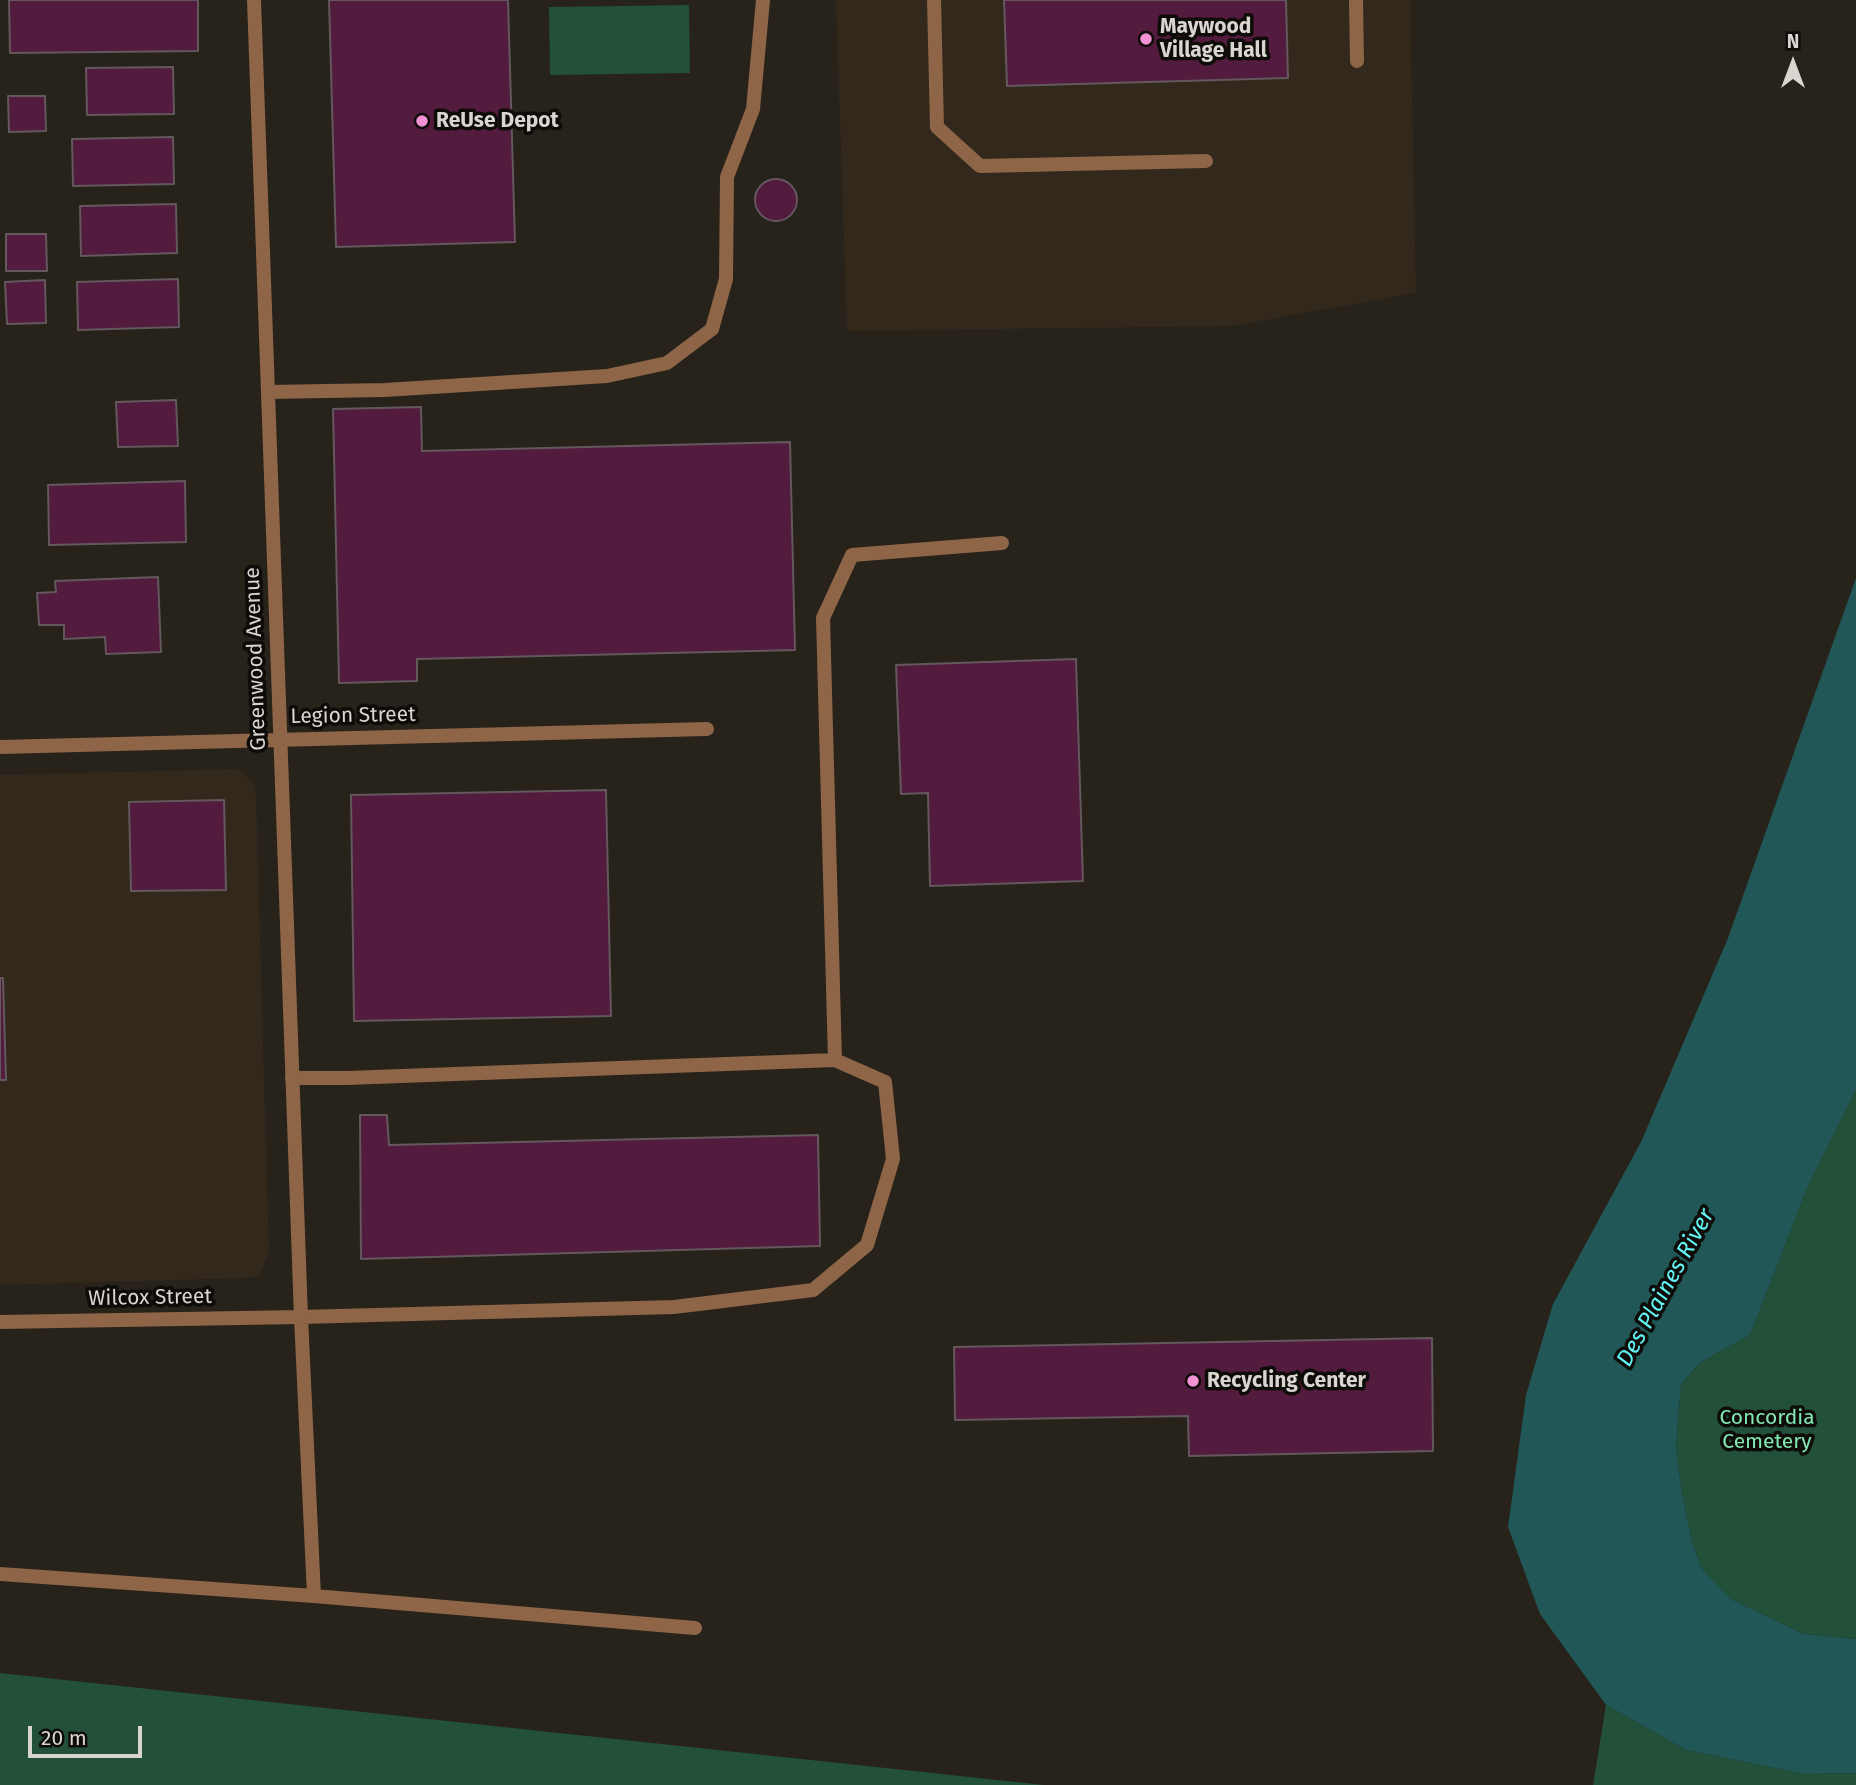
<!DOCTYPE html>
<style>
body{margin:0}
#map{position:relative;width:1856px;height:1785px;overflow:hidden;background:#27221a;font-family:"Fira Sans",sans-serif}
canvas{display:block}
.north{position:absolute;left:1758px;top:28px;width:70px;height:70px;-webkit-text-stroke:5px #0e0c08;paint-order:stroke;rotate:0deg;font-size:19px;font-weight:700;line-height:28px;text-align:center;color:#d9d6d1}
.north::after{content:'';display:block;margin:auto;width:24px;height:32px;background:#d9d6d1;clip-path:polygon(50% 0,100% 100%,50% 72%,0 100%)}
.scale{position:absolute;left:28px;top:1726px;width:114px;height:32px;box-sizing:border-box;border:4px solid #d9d6d1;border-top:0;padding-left:9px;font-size:21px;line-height:24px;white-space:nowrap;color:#d9d6d1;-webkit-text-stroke:5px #0e0c08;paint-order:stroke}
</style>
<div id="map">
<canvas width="1856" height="1785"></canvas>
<div class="north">N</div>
<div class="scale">20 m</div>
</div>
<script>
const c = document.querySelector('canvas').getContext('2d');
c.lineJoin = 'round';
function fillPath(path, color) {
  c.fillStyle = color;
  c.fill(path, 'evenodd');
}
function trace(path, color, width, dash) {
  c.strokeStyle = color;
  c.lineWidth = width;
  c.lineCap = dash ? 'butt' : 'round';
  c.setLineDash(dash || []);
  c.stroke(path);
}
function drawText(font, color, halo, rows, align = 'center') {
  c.font = font + ' "Fira Sans",sans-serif';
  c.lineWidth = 7;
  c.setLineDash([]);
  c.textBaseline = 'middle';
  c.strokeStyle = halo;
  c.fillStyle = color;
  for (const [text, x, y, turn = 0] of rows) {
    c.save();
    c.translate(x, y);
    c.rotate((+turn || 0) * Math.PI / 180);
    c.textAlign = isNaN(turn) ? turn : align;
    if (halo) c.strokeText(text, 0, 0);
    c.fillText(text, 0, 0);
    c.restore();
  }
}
const built = new Path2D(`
 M836 0H1410L1416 293 1232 326 847 331Z
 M237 769 253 781 256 797 269 1251 259 1276 245 1278 0 1285V775Z`);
const green = new Path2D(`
 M689 5 690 73 550 75 549 7Z
 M1856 1090V1639L1804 1634 1731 1599 1702 1569 1692 1542 1682 1494 1676 1446 1681 1384 1701 1362 1750 1335 1808 1186Z
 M0 1673 1044 1785H0Z
 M1606 1705 1686 1750 1804 1774 1856 1773V1785H1593Z`);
const water = new Path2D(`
 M1856 578V1090L1808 1186 1750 1335 1701 1362 1681 1384 1676 1446 1682 1494 1692 1542 1702 1569 1731 1599 1804 1634 1856 1639V1773L1804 1774 1686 1750 1606 1705 1540 1614 1508 1527 1526 1395 1553 1304 1641 1142 1728 938Z`);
const building = new Path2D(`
 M9 0H198V51L10 53Z
 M329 0H508L515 242 336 247Z
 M1004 0H1286L1288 78 1007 86Z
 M173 67 174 114 87 115 86 68Z
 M8 96H45L46 131 9 132Z
 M173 137 174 184 73 186 72 139Z
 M755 200a21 21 0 1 1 42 0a21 21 0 1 1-42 0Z
 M176 204 177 253 81 256 80 206Z
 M6 234H46L47 271H6Z
 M178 279 179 327 78 330 77 282Z
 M45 280 46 323 7 324 5 282Z
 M176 400 178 446 118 447 116 402Z
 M421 407 422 451 790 442 795 650 417 659V681L339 683 333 409Z
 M185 481 186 542 49 545 48 485Z
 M158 577 161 652 106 654 105 637 64 639V625H39L37 593 56 592 55 581Z
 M1076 659 1083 881 930 886 928 793 901 794 896 665Z
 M606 790 611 1016 354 1021 351 795Z
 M224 800 226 890 131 891 129 802Z
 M0 978H3L6 1080H0Z
 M360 1115H387L389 1145 818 1135 820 1246 361 1259Z
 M1432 1338 1433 1451 1189 1456 1188 1416 955 1420 954 1347Z`);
const service = new Path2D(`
 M934 0 937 127 980 166 1206 161
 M1356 0 1357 61
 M268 392 385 390 607 376 667 363 712 329 726 279 727 177 753 109 763 0
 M835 1060 823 618 852 555 1002 543
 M0 1574 314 1596 301 1317 674 1307 813 1290 867 1245 893 1159 885 1082 835 1060 347 1078H292
 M314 1596 695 1628`);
const minor = new Path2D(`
 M0 747 707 729
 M0 1322 301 1317 254 0`);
const markers = [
 [1146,39,7,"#f391d5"],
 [422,121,7,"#f391d5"],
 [1193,1381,7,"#f391d5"]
];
const poiNames = [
 ["Maywood",1160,27],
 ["Village Hall",1160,51],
 ["ReUse Depot",436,121],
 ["Recycling Center",1207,1381]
];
const streetNames = [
 ["Greenwood Avenue",256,659,-92],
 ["Legion Street",353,716,-1],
 ["Wilcox Street",150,1298,-1]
];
const parkNames = [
 ["Concordia",1767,1418],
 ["Cemetery",1767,1442]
];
const waterNames = [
 ["Des Plaines River",1666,1288,-61]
];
fillPath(built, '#32291c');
fillPath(green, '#225038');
fillPath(water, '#215757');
fillPath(building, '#531b3d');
trace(building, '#63585d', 2);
trace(service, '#8e6546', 14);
trace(minor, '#8e6546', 14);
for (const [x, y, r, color] of markers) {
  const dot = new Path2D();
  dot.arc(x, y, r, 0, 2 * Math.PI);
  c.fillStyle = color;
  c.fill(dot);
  trace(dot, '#0e0c08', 2.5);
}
drawText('bold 21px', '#d9d6d1', '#0e0c08', poiNames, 'left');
drawText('21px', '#d9d6d1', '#0e0c08', streetNames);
drawText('21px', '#82e8b1', '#0e0c08', parkNames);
drawText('italic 23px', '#62f4f5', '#0e0c08', waterNames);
</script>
